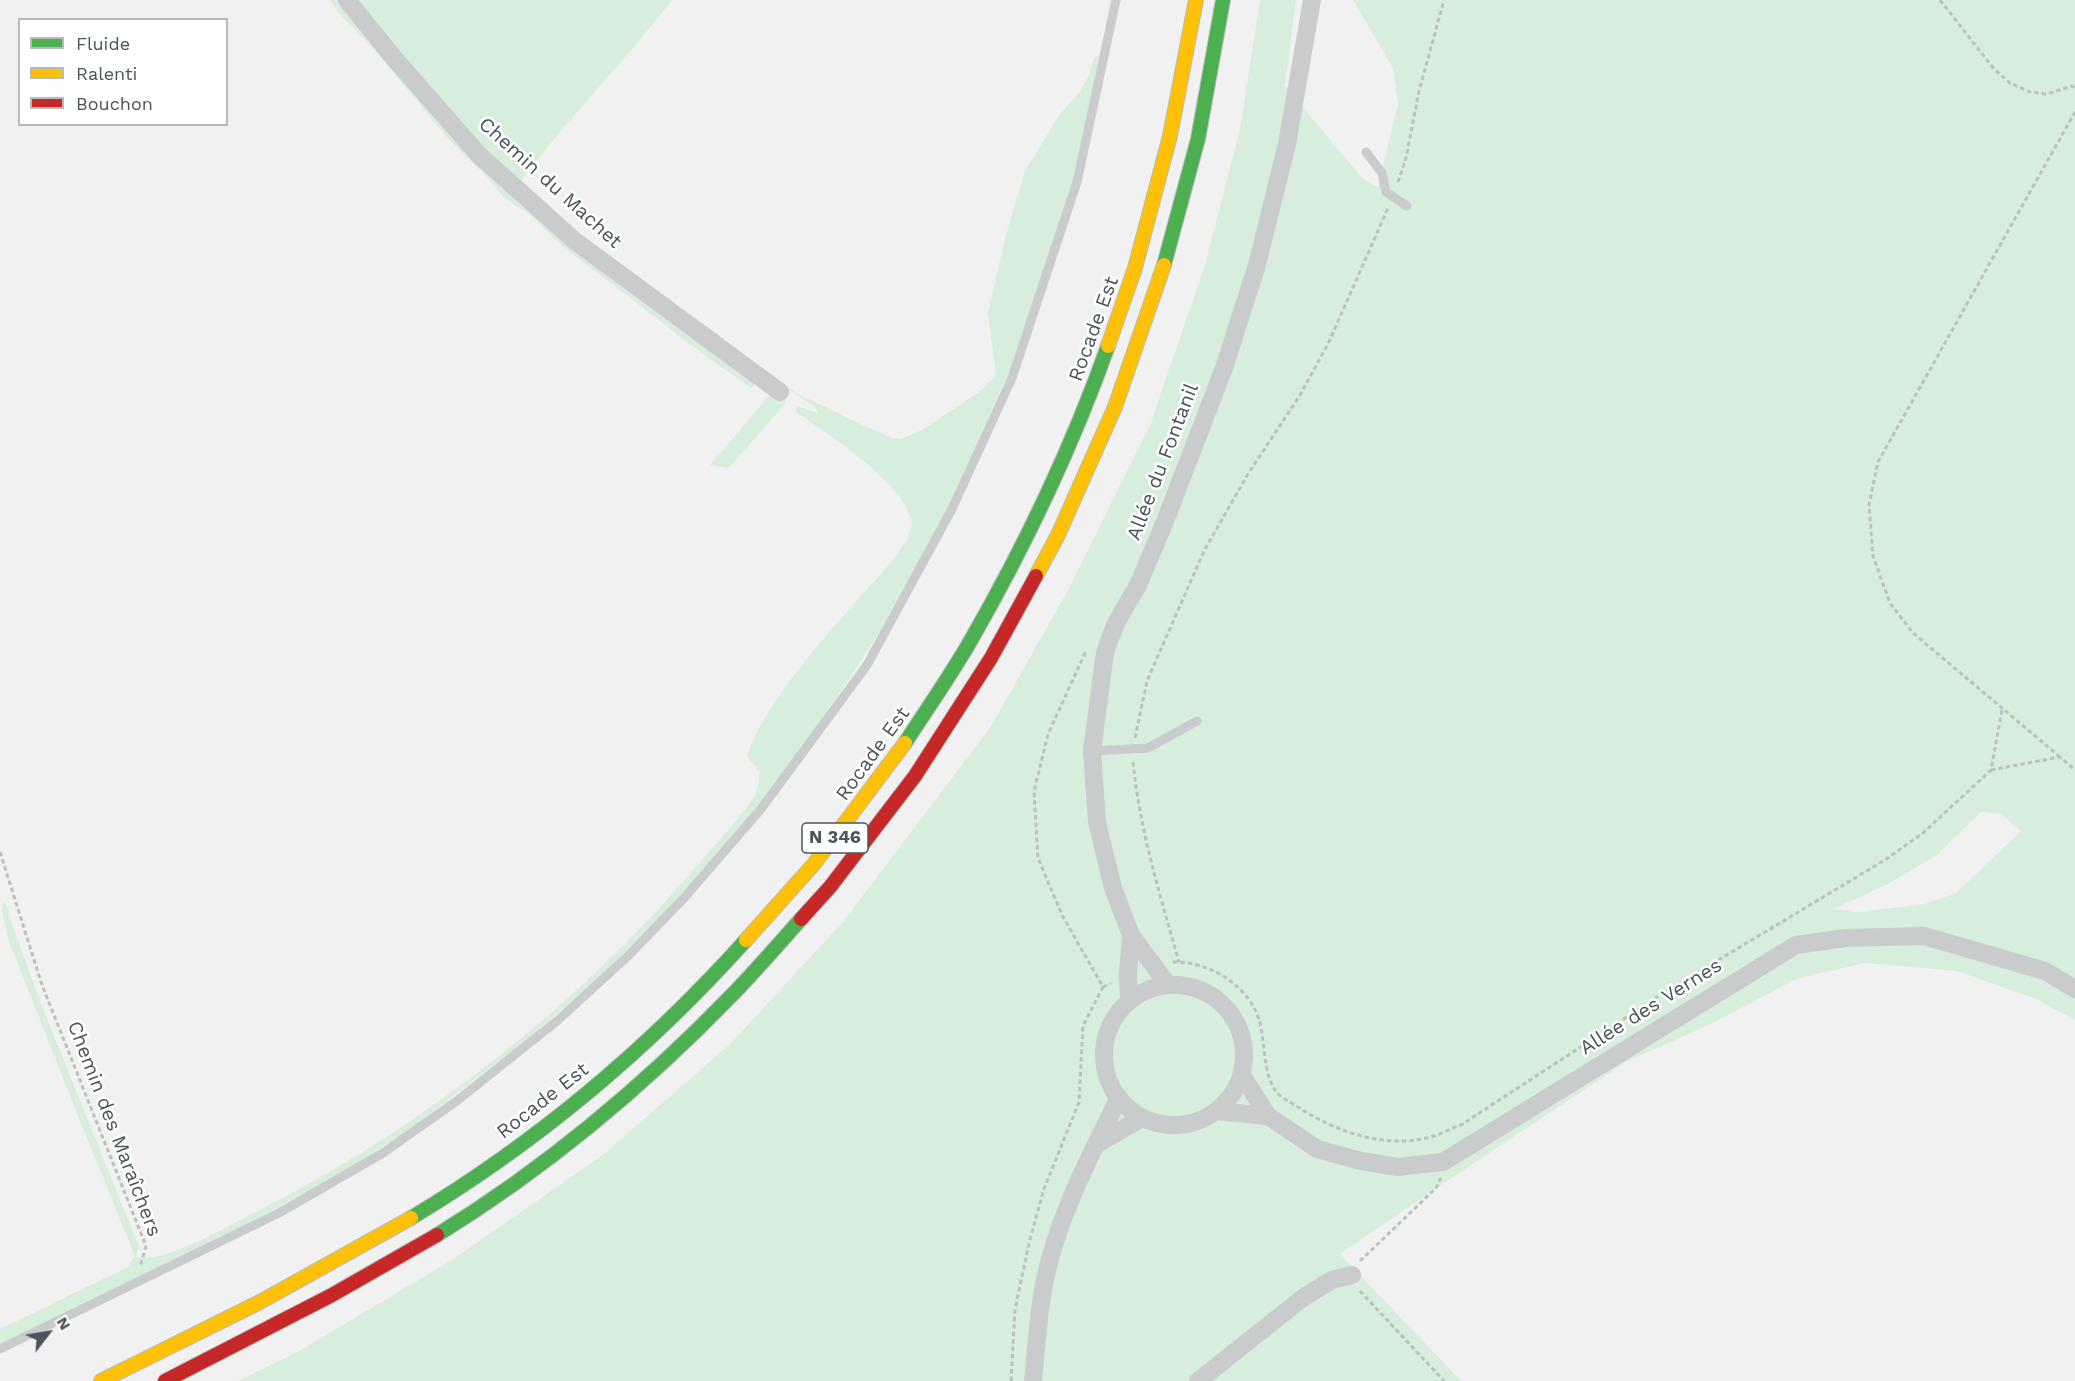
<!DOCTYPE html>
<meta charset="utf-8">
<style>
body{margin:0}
#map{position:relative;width:2075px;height:1381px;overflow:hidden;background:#f1f1f1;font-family:"Work Sans",sans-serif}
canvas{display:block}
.legend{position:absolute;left:18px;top:18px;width:210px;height:108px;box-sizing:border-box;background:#fff;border:2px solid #b6bbbd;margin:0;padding:8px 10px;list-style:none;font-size:18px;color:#49555b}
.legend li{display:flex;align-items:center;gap:12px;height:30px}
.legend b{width:30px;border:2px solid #b6bbbd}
.north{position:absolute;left:18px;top:1303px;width:60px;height:60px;-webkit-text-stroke:4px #fff;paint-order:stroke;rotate:59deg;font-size:16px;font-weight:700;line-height:24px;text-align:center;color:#49555b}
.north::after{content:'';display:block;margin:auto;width:21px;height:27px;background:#49555b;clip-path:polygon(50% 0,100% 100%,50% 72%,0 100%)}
</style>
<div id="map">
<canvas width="2075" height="1381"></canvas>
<ul class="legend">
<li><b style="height:8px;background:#4caf50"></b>Fluide</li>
<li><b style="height:8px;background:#ffc107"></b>Ralenti</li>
<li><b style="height:8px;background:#c62828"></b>Bouchon</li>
</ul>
<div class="north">N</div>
</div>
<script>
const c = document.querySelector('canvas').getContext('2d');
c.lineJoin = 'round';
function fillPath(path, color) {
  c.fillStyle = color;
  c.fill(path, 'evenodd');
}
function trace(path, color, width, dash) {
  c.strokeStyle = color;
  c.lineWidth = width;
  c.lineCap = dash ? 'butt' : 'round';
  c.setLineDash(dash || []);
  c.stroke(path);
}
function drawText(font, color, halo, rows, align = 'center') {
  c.font = font + ' "Work Sans",sans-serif';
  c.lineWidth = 5;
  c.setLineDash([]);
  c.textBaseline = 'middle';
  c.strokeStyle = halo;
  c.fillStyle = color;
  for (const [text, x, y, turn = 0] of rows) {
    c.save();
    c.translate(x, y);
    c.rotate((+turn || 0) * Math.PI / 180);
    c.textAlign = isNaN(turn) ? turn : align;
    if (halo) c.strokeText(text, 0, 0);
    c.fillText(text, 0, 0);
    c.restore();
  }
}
const green = new Path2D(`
 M330 0H338L459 140 758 381 751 388 696 349 560 244 529 214 504 198 487 177 449 140 379 55 340 14Z
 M351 0H672C623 64 566 120 518 185 568 231 625 269 679 310 694 321 713 326 724 342L796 393 863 425 892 438 901 439 922 430 979 392 996 375 988 313 1006 234 1025 171 1058 117 1081 90 1089 75 1094 57 1099 56 1074 179 1051 254 1013 363 948 509 878 634 850 678 793 761 741 830 701 875 603 974 524 1042 403 1134 341 1173 262 1216 0 1345V1329L128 1267 134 1256 130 1244 72 1101 8 939 2 910 4 901 8 908 10 919 44 1011 139 1247 136 1257C143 1257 152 1258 159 1256 191 1248 223 1228 254 1213 424 1127 578 1006 701 861 712 848 754 803 757 790 759 785 759 778 759 772L747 756C765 703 822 640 860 597 870 585 883 573 893 560 901 550 914 532 911 519 899 479 829 435 796 412L797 406 818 413 815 407 742 359 574 233 496 168 425 89Z
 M1260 0H1296L1285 86 1362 178 1378 187 1398 104 1393 68 1353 0H2075V1020L2036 999 1957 971 1865 963 1796 979 1711 1024 1626 1062 1477 1161 1340 1254 1461 1381H238L299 1351 452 1260 604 1154 731 1043 842 923 990 728 1067 592 1150 425 1205 265 1240 129ZM1981 812 2001 814 2021 831 1956 893 1925 904 1858 912 1834 909 1886 885 1937 855Z
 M773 391 786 400 785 404 729 468 710 465Z`);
const path = new Path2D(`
 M1940 0 1994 69 2010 83 2030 92 2047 94 2072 86 2075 88
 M1398 182 1406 158 1419 91 1444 0
 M1135 738 1147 681 1204 551 1248 474 1300 395 1328 344 1388 208
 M2060 757 1913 633 1890 603 1873 556 1869 505 1878 462 2075 112
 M1133 762C1140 831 1160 895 1179 962
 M1991 770 2060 757 2075 770
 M0 852 42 985 146 1246 140 1267
 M1173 962C1210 961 1251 987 1260 1023 1265 1044 1263 1071 1275 1090 1280 1098 1294 1104 1301 1109 1337 1132 1384 1148 1427 1138 1439 1135 1450 1129 1461 1125L1665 992 1885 860 1923 833 1991 770 2002 710
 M1103 987 1111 983
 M1360 1261 1436 1188 1441 1178
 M1360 1291 1444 1381
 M1011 1381 1015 1309 1030 1239 1044 1189 1079 1102 1083 1026 1103 987 1062 915 1038 858 1034 792 1048 734 1086 651`);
const lane = new Path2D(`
 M1366 152 1382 173 1386 192 1407 206
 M1092 751 1148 748 1197 721
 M0 1349 279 1213 383 1153 458 1100 557 1021 627 957 684 898 761 809 867 665 952 509 1012 378 1077 182 1116 0`);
const street = new Path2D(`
 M347 0 394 58 479 155 575 241 780 392
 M1104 1055a70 70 0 1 1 140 0a70 70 0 1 1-140 0Z
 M1168 985 1131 935 1113 888 1097 822 1092 751 1105 652 1116 623 1138 585 1164 524 1224 368 1257 265 1287 144 1312 0
 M1129 1000 1128 974 1131 935
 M1242 1075 1268 1116 1317 1149 1361 1161 1397 1167 1443 1162 1796 945 1845 938 1924 936 2045 971 2075 989
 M1217 1111 1268 1116
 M1097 1144 1142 1118
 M1033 1381C1037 1341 1039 1298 1050 1259 1065 1203 1093 1151 1118 1099
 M1198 1381 1304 1297 1332 1280 1352 1275`);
const fast = new Path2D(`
 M1164 265 1198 139 1223 0
 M905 743C927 709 951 675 971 640 1025 546 1072 447 1108 346
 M411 1218C536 1143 649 1048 746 940
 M437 1235C546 1168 645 1085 734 993 757 969 779 944 801 919`);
const slow = new Path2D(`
 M1108 346 1135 268 1170 136 1196 0
 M1036 576 1058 535 1115 407 1164 265
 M746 940 814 864 905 743
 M101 1381 260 1302 411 1218`);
const jam = new Path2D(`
 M801 919 830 887 915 776 991 658 1036 576
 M165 1381 332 1295 437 1235`);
const shields = [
 [835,838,66]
];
const shieldNames = [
 ["N 346",835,838]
];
const streetNames = [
 ["Chemin du Machet",550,183,42],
 ["Rocade Est",1094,329,-70],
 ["Allée du Fontanil",1163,462,-69],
 ["Rocade Est",873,754,-54],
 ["Allée des Vernes",1651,1007,-32],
 ["Rocade Est",543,1101,-38],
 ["Chemin des Maraîchers",114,1129,69]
];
fillPath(green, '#d8eedd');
trace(fast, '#b7bcbf', 16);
trace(slow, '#b7bcbf', 16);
trace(jam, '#b7bcbf', 16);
trace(path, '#b9c2be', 3, [4.5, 3]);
trace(lane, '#c9cbcc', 9);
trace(street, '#c9cbcc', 18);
trace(fast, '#4caf50', 14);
trace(slow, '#ffc107', 14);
trace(jam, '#c62828', 14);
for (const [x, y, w] of shields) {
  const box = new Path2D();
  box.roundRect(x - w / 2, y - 15, w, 30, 4.5);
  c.fillStyle = '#fff';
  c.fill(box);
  trace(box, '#49555b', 1.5);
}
drawText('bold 18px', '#49555b', null, shieldNames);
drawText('20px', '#49555b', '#fff', streetNames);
</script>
